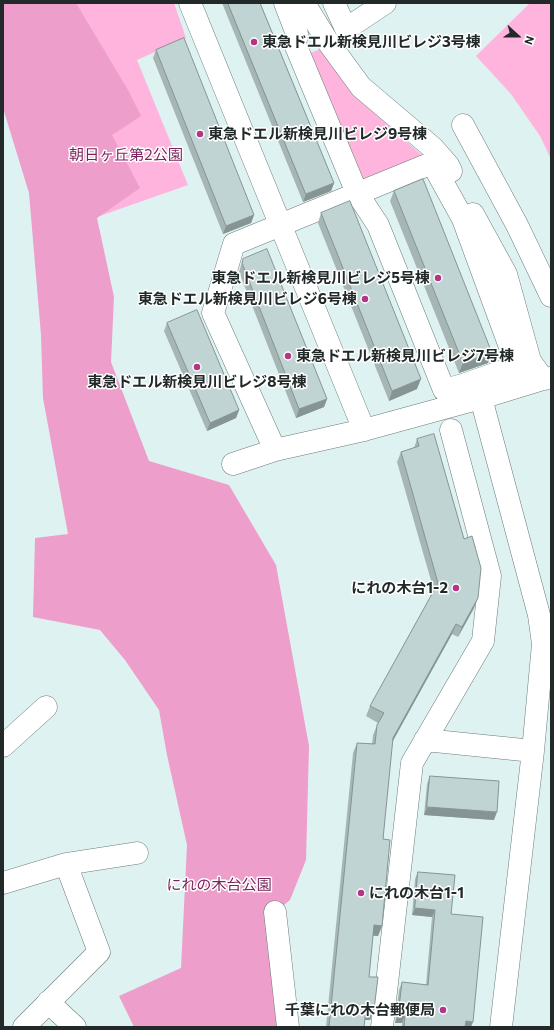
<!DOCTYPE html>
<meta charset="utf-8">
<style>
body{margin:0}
#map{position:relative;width:554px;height:1030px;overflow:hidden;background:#def2f1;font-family:Commissioner,sans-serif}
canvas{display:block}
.frame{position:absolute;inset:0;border:4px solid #222a29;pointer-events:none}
.north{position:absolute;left:498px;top:16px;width:40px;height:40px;-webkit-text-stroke:3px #fff;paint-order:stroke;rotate:111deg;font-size:11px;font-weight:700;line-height:16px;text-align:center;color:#222a29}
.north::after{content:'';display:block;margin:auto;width:14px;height:18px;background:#222a29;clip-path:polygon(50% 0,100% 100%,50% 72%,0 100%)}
</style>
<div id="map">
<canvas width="554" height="1030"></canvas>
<div class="frame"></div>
<div class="north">N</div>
</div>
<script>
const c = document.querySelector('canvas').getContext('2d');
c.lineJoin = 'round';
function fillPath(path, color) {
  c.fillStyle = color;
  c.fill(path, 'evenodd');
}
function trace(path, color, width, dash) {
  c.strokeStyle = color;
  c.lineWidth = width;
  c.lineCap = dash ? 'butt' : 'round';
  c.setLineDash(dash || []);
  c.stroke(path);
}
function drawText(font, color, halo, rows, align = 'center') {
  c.font = font + ' Commissioner,"Noto Sans JP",sans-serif';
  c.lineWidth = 3;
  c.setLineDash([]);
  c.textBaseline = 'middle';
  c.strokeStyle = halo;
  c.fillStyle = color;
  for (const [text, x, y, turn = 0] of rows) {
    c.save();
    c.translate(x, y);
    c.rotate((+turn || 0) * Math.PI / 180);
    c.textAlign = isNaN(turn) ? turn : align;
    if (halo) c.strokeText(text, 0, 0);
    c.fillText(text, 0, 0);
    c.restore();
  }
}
const green = new Path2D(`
 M27 3H174L186 38 137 60 188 185 97 217Z
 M530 3H551V159L540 136 511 94 476 56Z
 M321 49 354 95 425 158 367 183 358 180 305 55Z`);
const forest = new Path2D(`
 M3 3H76L128 90 141 116 112 135 140 188 97 218 114 297 111 362 149 461 229 485 276 565 309 746 306 860 290 900 275 912 284 1027H134L119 996 181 968 187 845 167 755 159 710 125 660 100 630 33 617 35 538 68 534 43 398 41 335 29 193 3 108Z`);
const minor = new Path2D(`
 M190 3 364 430
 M304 3 328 42 361 87 433 148 448 165 451 171
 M334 3 346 29 385 3
 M463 125 517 225 551 296
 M473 214 506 274 530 361 543 379
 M481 398 539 615 543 644 533 751 501 1027
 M275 450 213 313 234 244 432 163 463 219 517 366 463 385 444 390 378 225 357 193 295 44 297 34 285 3
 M233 464 275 450 364 430 481 398 543 379 551 378
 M425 740 533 751
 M3 746 46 707
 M3 883 66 864 137 853
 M275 912 288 1027
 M48 1002 75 1027
 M24 1027 99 952 66 864
 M382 1027 412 763 483 641 490 576 451 430`);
const wall = new Path2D(`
 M222 3H260L334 183 331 191 303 202Z
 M156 50 254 215 251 223 223 234 153 58Z
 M394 191 488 363 459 373 390 201Z
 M321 213 417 389 389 401 318 223Z
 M243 259 327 399 324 407 296 418 239 272Z
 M167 323 239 410 236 418 207 431 164 331Z
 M417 439 474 608 458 637 452 634 392 742 383 839 382 926 378 936H373L369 977 374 1010 370 1020H365L364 1027H326L353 753 357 743 372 744 373 735 378 723 366 716 370 706 434 591 397 462 401 452 414 448Z
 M430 776 494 820 424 815 427 784Z
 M418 872 451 914 471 1027H402V1023H395L399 990 402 982 426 985 432 917 412 915 415 879Z`);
const shadedWall = new Path2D(`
 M334 183 331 191 303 202 306 194Z
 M254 215 251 223 223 234 226 226Z
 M492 353 488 363 459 373 463 363Z
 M421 379 417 389 389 401 392 391Z
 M327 399 324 407 296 418 299 409Z
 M239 410 236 418 207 431 210 423Z
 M478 598 474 608 458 637 462 627Z
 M456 624 452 634 389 748 393 738Z
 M427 807 497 812 494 820 424 815Z
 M415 908 435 910 432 917 412 915Z
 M374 925 382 926 378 936 370 935Z
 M366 1009 374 1010 370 1020H362Z
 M398 1015 405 1016 402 1023H395Z
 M466 1021 473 1022 471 1027H464Z`);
const building = new Path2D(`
 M228 3H260L334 183 306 194Z
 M184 38 254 215 226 226 156 50Z
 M423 179 492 353 463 363 394 191Z
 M350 201 421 379 392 391 321 213Z
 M267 249 327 399 299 409 242 263 243 259Z
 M197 310 239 410 210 423 167 323Z
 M434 434 464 539 472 536 481 568 478 598 462 627 456 624 393 738 383 839 390 840 382 926 374 925 369 977H378L374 1010 366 1009 364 1027H329L357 743 375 744 377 725 384 713 370 706 438 583 401 452 419 446 417 439Z
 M430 776 499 781 497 812 427 807Z
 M418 872 455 875 451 914 483 917 473 1022 466 1021 465 1027H404L405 1016 398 1015 402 982 428 985 435 910 415 908Z`);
const markers = [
 [254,42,4,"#b23586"],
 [200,134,4,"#b23586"],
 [438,278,4,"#b23586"],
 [365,299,4,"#b23586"],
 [288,356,4,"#b23586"],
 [197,367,4,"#b23586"],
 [456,588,4,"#b23586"],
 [361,893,4,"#b23586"],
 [443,1010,4,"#b23586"]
];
const poiNames = [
 ["東急ドエル新検見川ビレジ3号棟",262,42],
 ["東急ドエル新検見川ビレジ9号棟",208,134],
 ["東急ドエル新検見川ビレジ5号棟",430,278,"right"],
 ["東急ドエル新検見川ビレジ6号棟",357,299,"right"],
 ["東急ドエル新検見川ビレジ7号棟",296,356],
 ["東急ドエル新検見川ビレジ8号棟",197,382,"center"],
 ["にれの木台1-2",448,588,"right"],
 ["にれの木台1-1",369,893],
 ["千葉にれの木台郵便局",435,1010,"right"]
];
const parkNames = [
 ["朝日ヶ丘第2公園",126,155],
 ["にれの木台公園",219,885]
];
fillPath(green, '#feb4dd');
fillPath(forest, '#ed9eca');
trace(minor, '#6b7c7b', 23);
trace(minor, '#fff', 22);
fillPath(wall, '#a5b6b5');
fillPath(shadedWall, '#869494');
fillPath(building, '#c0d4d3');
trace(building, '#869494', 1);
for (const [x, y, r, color] of markers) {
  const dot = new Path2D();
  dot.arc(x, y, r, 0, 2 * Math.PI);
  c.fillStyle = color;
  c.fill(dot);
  trace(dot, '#fff', 1.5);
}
drawText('bold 15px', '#222a29', '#fff', poiNames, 'left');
drawText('15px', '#7c225c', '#fff', parkNames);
</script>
